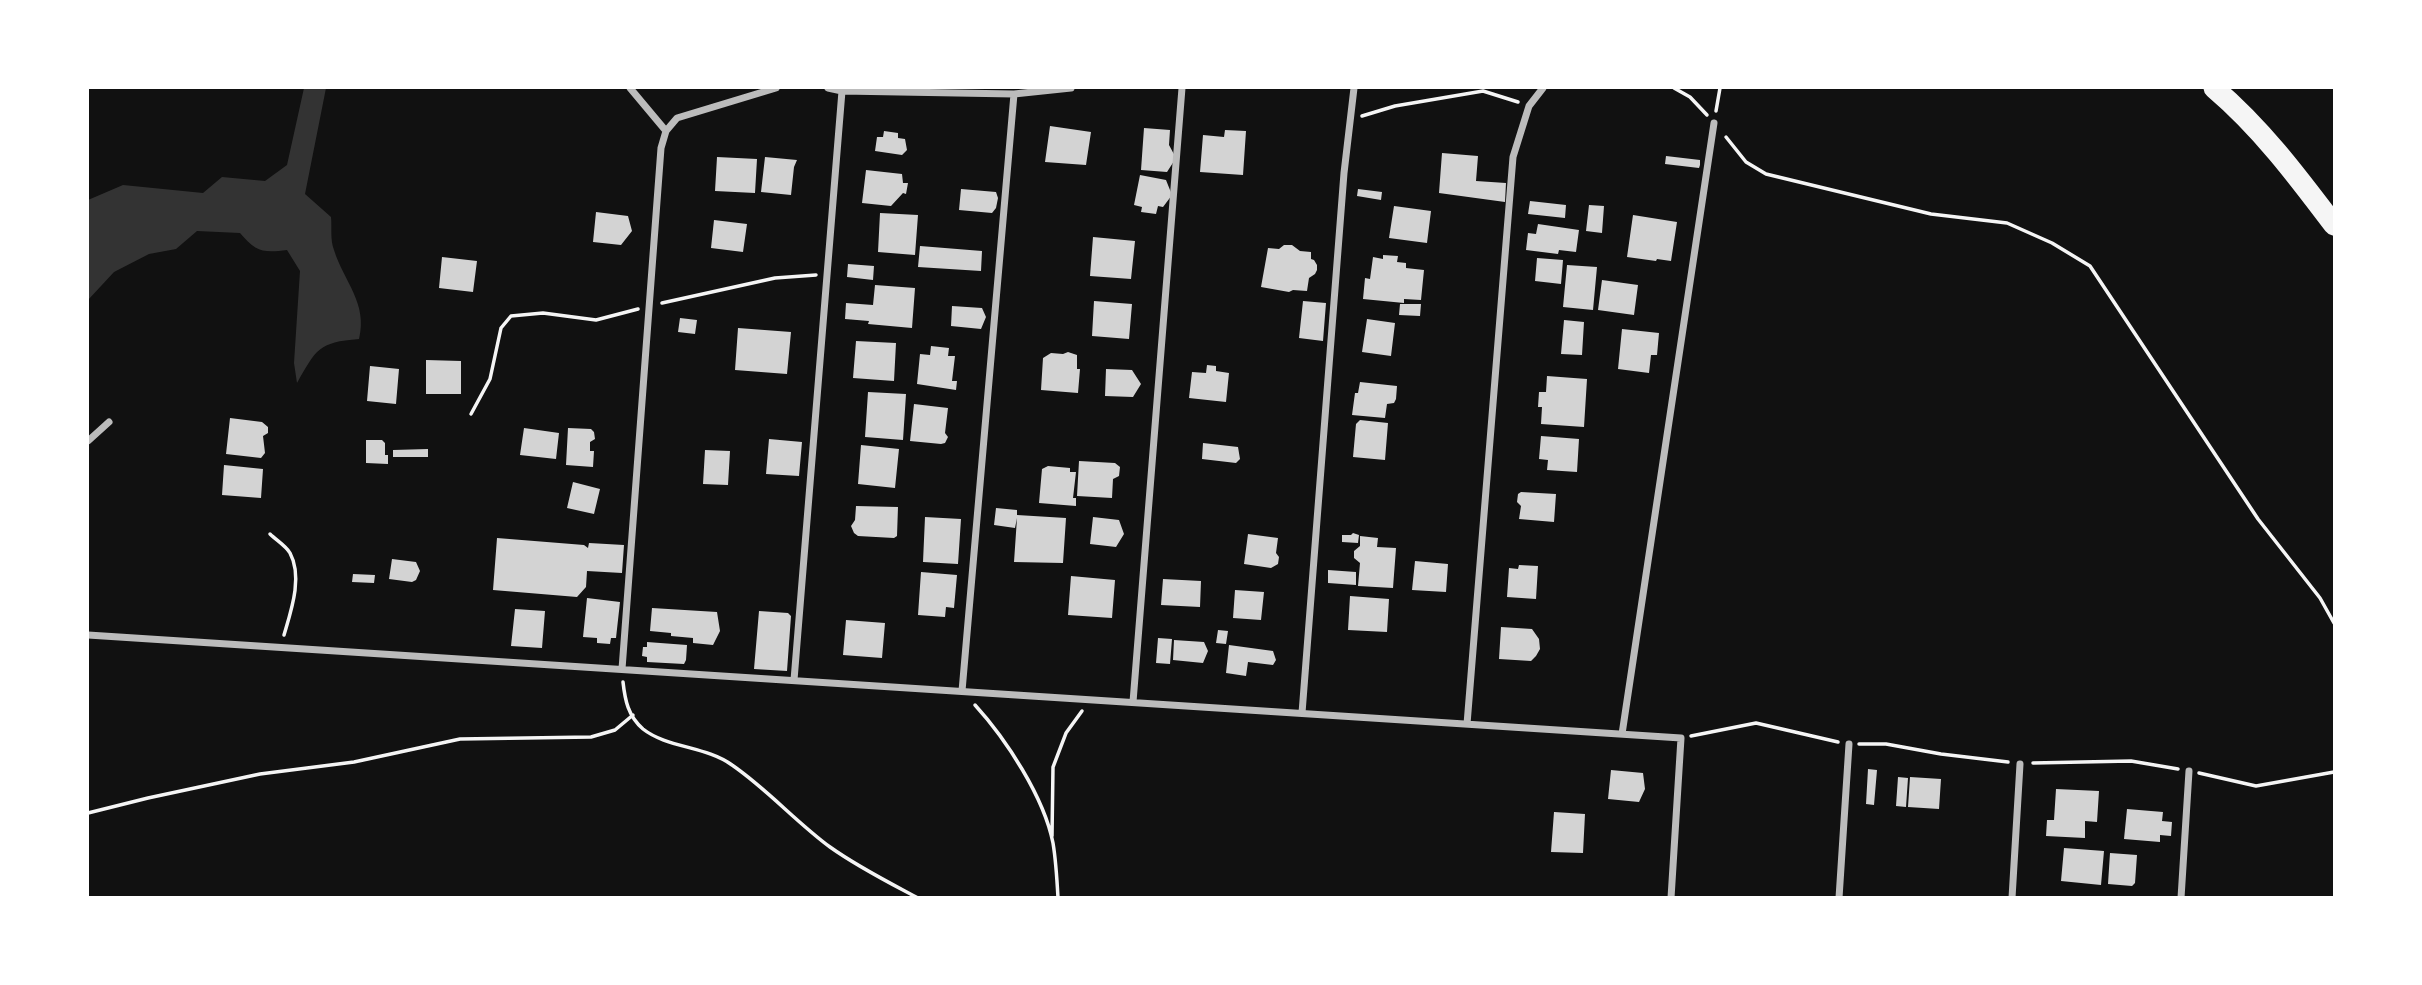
<!DOCTYPE html>
<style>
body{margin:0}
#map{position:relative;width:2422px;height:985px;overflow:hidden;background:#111;font-family:Roboto,sans-serif}
canvas{display:block}
.frame{position:absolute;inset:0;border:89px solid #fff;pointer-events:none}
</style>
<div id="map">
<canvas width="2422" height="985"></canvas>
<div class="frame"></div>
</div>
<script>
const c = document.querySelector('canvas').getContext('2d');
c.lineJoin = 'round';
function fillPath(path, color) {
  c.fillStyle = color;
  c.fill(path, 'evenodd');
}
function trace(path, color, width, dash) {
  c.strokeStyle = color;
  c.lineWidth = width;
  c.lineCap = dash ? 'butt' : 'round';
  c.setLineDash(dash || []);
  c.stroke(path);
}
const water = new Path2D(`
 M304 88H326L305 194 331 217C332 227 330 240 334 250 344 282 368 303 359 339 318 342 316 350 297 383L294 363 300 271 287 250C263 253 256 252 240 233L197 231 176 249 149 254 114 272 88 300V200L123 185 203 193 222 177 265 181 287 165Z`);
const building = new Path2D(`
 M1050 126 1091 132 1086 165 1045 162Z
 M1144 128 1170 130 1169 145 1176 158 1167 172 1141 170Z
 M1225 130 1246 131 1243 175 1200 172 1203 135 1224 137Z
 M884 131 898 133V138L905 139 907 150 902 155 875 151 877 137H883Z
 M1442 153 1478 156 1476 181 1506 183 1505 202 1439 193Z
 M1666 156 1700 160V165L1699 168 1665 164Z
 M717 157 757 159 755 193 715 191Z
 M765 157 797 160 794 167 791 195 761 192Z
 M866 170 902 174 903 183H908L906 194 903 193 891 206 862 203Z
 M1140 175 1166 180 1172 195 1163 207 1158 206 1156 214 1141 212 1142 207 1134 205Z
 M961 189 996 192 998 198 996 208 992 213 959 210Z
 M1358 189 1382 192 1381 200 1357 196Z
 M1530 201 1566 205 1565 218 1528 214Z
 M1589 205 1604 206 1602 233 1586 231Z
 M1394 206 1431 211 1427 243 1389 238Z
 M596 212 628 216 632 231 621 245 593 242Z
 M880 213 918 215 915 255 878 252Z
 M1633 215 1677 222 1671 261 1657 259 1656 261 1627 257Z
 M714 220 747 224 743 252 711 248Z
 M1538 224 1579 230 1576 252 1559 250 1558 254 1526 250 1528 233 1536 234Z
 M1093 237 1135 241 1131 279 1090 276Z
 M1284 245H1292L1300 251 1311 252V259L1314 260 1317 265V270L1315 274 1309 278 1307 291 1293 290 1289 292 1261 287 1268 248 1279 249Z
 M920 246 982 251 981 271 918 267Z
 M1383 255 1398 256 1397 262 1406 263V268L1424 270 1421 300 1404 299V303L1363 299 1365 278 1370 279 1373 257 1383 259Z
 M442 257 477 261 473 292 439 288Z
 M1537 258 1563 260 1561 284 1535 281Z
 M848 264 874 266 873 280 847 277Z
 M1567 265 1597 267 1593 310 1563 307Z
 M1602 280 1638 285 1634 315 1598 310Z
 M875 285 915 288 912 328 868 324 869 321 845 319 846 303 873 305Z
 M1094 301 1132 304 1129 339 1092 336Z
 M1303 301 1326 303 1323 341 1299 338Z
 M1400 304H1421L1420 316 1399 315Z
 M952 306 982 308 986 317 981 329 951 326Z
 M680 318 697 320 695 334 678 332Z
 M1367 319 1395 323 1391 356 1362 352Z
 M1564 320 1584 322 1582 355 1561 354Z
 M738 328 791 332 787 374 735 370Z
 M1622 329 1659 333 1657 355H1651L1649 373 1618 369Z
 M856 341 896 343 894 381 853 378Z
 M931 346 949 348 948 356H955L952 381H957L956 390 917 384 920 354 930 355Z
 M1068 352 1077 355V369H1080L1078 393 1041 390 1043 358 1051 353 1063 354Z
 M426 360 461 361V394H426Z
 M1207 365 1216 366V371L1229 373 1226 402 1189 398 1192 372 1206 373Z
 M370 366 399 369 396 404 367 401Z
 M1106 369 1132 370 1141 384 1133 397 1105 396Z
 M1547 376 1587 379 1584 427 1541 424 1542 407H1538L1539 392H1546Z
 M1360 382 1397 386 1396 399 1394 403 1387 404 1385 418 1352 415 1355 393H1358Z
 M868 392 906 394 903 440 865 437Z
 M914 404 948 408 945 433 948 437 945 443 941 444 910 441Z
 M230 418 262 422 268 427V433L263 436 265 453 261 458 226 454Z
 M1360 420 1388 423 1385 460 1353 457 1356 424Z
 M524 428 559 433 556 459 520 455Z
 M568 428 591 429 594 432 595 439 590 442V451H594L593 467 566 465Z
 M1541 436 1579 439 1577 472 1547 470 1548 460 1539 459Z
 M769 439 802 442 799 476 766 474Z
 M366 440H382L385 443V455H388V464L366 463Z
 M1203 443 1238 447 1240 459 1236 463 1202 459Z
 M861 445 899 449 895 488 858 484Z
 M428 449V457H393V450Z
 M705 450 730 451 728 485 703 484Z
 M1079 461 1115 463 1120 467 1119 476 1113 479 1112 498 1077 496Z
 M224 465 263 469 261 498 222 495Z
 M1048 466 1070 468V472H1076L1073 498H1076V506L1039 503 1042 469Z
 M573 482 600 489 594 514 567 508Z
 M1521 492 1556 494 1554 522 1519 519 1521 506 1517 502 1518 494Z
 M856 506 898 507 897 536 894 538 858 536 854 533 851 526 855 520Z
 M996 508 1017 510V515L1066 518 1063 563 1014 562 1017 518 1015 528 994 525Z
 M925 517 961 519 958 564 923 562Z
 M1093 517 1119 520 1124 534 1116 547 1090 544Z
 M1353 533 1359 535 1358 543 1342 542V535H1351Z
 M1248 534 1278 538 1276 553 1279 557 1278 564 1271 568 1244 564Z
 M1360 536 1378 538 1377 547 1396 548 1393 588 1358 586 1360 563 1354 558V551L1360 546Z
 M497 538 584 545 588 548 589 543 624 545 622 573 587 571 586 587 577 597 493 590Z
 M392 559 416 562 420 571 416 580 412 582 389 579Z
 M1415 561 1448 564 1446 592 1412 590Z
 M1519 565 1538 566 1536 599 1507 597 1509 568 1518 569Z
 M1328 570 1356 572V585L1328 583Z
 M921 572 957 575 954 608 946 607 945 617 918 615Z
 M353 574 375 575 374 583 352 582Z
 M1071 576 1115 580 1112 618 1068 615Z
 M1163 579 1201 581 1200 607 1161 605Z
 M1235 590 1264 592 1261 620 1233 618Z
 M1350 596 1389 599 1387 632 1348 630Z
 M587 598 620 602 616 638H611L610 644 597 643V638L583 637Z
 M652 608 717 612 720 631 713 645 693 643V638L671 636V633L650 631Z
 M515 609 545 611 542 648 511 646Z
 M759 611 788 613 791 616 787 671 754 669Z
 M846 620 885 623 882 658 843 655Z
 M1501 627 1532 629 1539 639 1540 649 1536 656 1531 661 1499 659Z
 M1218 630 1228 631 1226 644 1216 643Z
 M1158 638 1172 639 1170 664 1156 663Z
 M1174 640 1204 642 1208 651 1203 663 1173 660Z
 M647 642 687 645 686 660 684 664 647 662V657L642 656 643 647H647Z
 M1229 645 1273 651 1276 660 1273 665 1248 662 1246 676 1226 673Z
 M1868 769 1877 770 1874 805 1866 804Z
 M1611 770 1643 773 1645 789 1639 802 1608 799Z
 M1898 777 1908 778 1906 807 1896 806Z
 M1910 777 1941 779 1939 809 1908 807Z
 M2056 789 2099 791 2097 822 2085 821V838L2046 836 2047 820H2054Z
 M2127 809 2163 812 2162 821 2172 822 2171 836 2160 835V842L2124 839Z
 M1554 812 1585 814 1583 853 1551 852Z
 M2064 848 2104 851 2101 885 2061 881Z
 M2110 853 2137 855 2135 883 2132 886 2108 884Z`);
const path = new Path2D(`
 M1674 88 1690 97 1707 115
 M1716 111 1720 88
 M1362 116 1395 106 1483 91 1518 102
 M1726 137 1746 162 1766 174 1931 214 2007 223 2052 243 2090 266 2258 519 2320 598 2334 623
 M662 303 775 278 816 275
 M471 414 490 379 501 328 511 316 543 313 596 320 638 309
 M270 534C276 540 286 546 290 553 303 577 291 611 284 635
 M623 682C625 700 628 716 643 729 667 748 706 746 732 765 767 789 796 822 830 847 858 867 888 882 918 898
 M975 705C1006 739 1044 797 1053 843 1056 861 1057 879 1058 898
 M1691 736 1756 723 1838 742
 M1859 744H1886L1941 754 2008 762
 M2033 763 2131 761 2178 769
 M2199 773 2256 786 2334 772
 M88 813 148 798 260 774 354 762 460 739 591 737 615 730 633 715
 M1052 836 1053 767 1066 733 1082 711`);
const minor = new Path2D(`
 M630 88 666 131
 M828 88 842 91 1014 94 1071 88
 M88 441 109 422
 M88 635 1681 738 1671 898
 M622 669 661 148 666 131 677 118 776 88
 M794 680 842 91
 M962 691 1014 94
 M1133 702 1182 88
 M1302 713 1344 173 1354 88
 M1467 724 1513 157 1529 106 1543 88
 M1622 734 1714 123
 M1839 898 1849 744
 M2012 898 2020 764
 M2181 898 2189 771`);
const motorway = new Path2D(`
 M2214 88C2261 128 2297 176 2334 225`);
fillPath(water, '#333');
fillPath(building, '#d3d3d3');
trace(path, '#f5f5f5', 3.5);
trace(minor, '#bcbcbc', 7);
trace(motorway, '#f5f5f5', 21);
</script>
